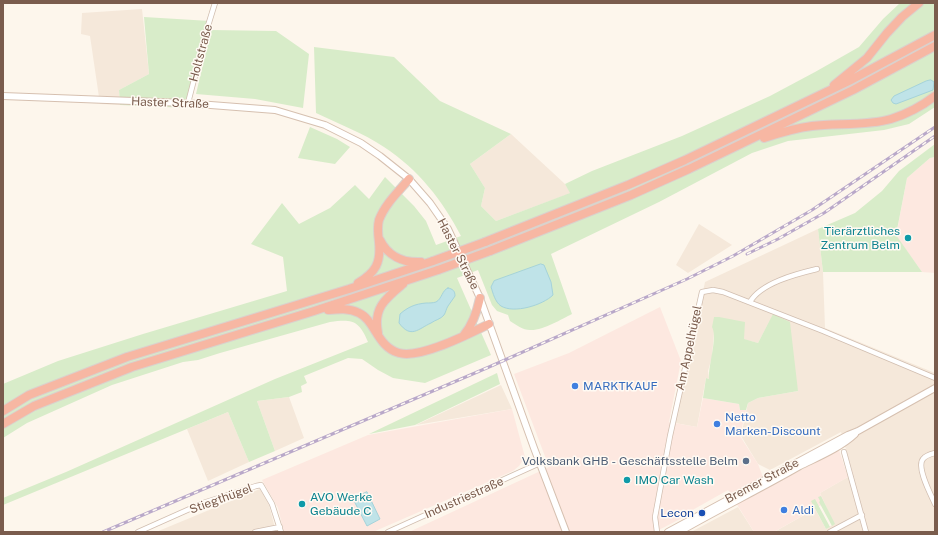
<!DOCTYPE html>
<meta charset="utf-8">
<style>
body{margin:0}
#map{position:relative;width:938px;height:535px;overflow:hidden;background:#fdf6ec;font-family:"Public Sans",sans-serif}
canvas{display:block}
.frame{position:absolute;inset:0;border:4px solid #7a5c4d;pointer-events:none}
</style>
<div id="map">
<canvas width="938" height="535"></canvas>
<div class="frame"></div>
</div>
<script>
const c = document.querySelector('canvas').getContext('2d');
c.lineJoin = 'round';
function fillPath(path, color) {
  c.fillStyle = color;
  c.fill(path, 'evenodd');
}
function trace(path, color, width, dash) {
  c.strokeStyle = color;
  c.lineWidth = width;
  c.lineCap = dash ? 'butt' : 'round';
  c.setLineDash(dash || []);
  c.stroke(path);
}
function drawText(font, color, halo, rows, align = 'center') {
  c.font = font + ' "Public Sans",sans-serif';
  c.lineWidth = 3;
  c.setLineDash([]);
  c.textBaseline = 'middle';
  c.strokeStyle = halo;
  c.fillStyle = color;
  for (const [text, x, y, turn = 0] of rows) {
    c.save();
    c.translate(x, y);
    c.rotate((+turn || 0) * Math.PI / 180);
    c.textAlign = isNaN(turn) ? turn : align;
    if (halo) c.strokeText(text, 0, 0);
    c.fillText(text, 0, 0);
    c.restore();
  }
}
const residential = new Path2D(`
 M142 9 149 74 119 90 120 105 100 104 90 36 81 34 82 13Z
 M511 134 565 184 571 193 496 221 481 206 485 188 470 164Z
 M699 224 732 245 688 273 676 265Z
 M818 229 823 272 825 328 935 373V532H774L815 509 826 529 834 524 820 493 853 474 841 432 770 470 758 464 741 436 748 403 758 398 798 391 773 315 758 343 714 332 712 357 708 371 709 379 706 378 697 427 675 423 705 282Z
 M501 385 512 409 416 425Z
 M289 397 304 438 275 451 257 401Z
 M228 412 249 462 208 481 187 429Z
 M260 489 269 505 276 532H156Z
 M738 507 754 532H691Z`);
const commercial = new Path2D(`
 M935 157V273L922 272 896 236 907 178 930 158Z
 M660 307 681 361 669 422 697 427 703 398 739 404 740 410H746L740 436 758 464 767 488 839 450 848 477 820 493 825 503 774 532H754L728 490 689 512 680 519 655 532H409L549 467 514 374 569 353Z
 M512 409 525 457 519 466 513 471 373 532H284L278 508 262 480 368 435Z`);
const green = new Path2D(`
 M900 3H935V107L909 124 884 130 788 141 752 153 659 202 551 254 572 314C562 319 542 331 530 330 523 330 516 325 510 321L508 315 497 311 492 305 478 270 457 278 491 355 425 383 393 378 378 370 362 359 348 358 304 376 307 383 301 386 302 392 289 397 257 401 275 451 249 462 228 412 3 505V498L66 472 275 379 368 342C359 320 352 319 330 322L220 353 198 360 183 362 112 385 27 423 3 438V384L58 361 143 334 287 291 283 257 251 244 282 203 299 224 330 208 355 185 369 199 385 177 414 206 426 221 436 245 461 236C443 201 418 169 384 147 363 133 339 124 316 113L314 47 394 57 440 101 511 134 470 164 485 188 481 206 496 221 570 193 565 184 592 171 682 136 770 96 815 72 859 47 883 19Z
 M144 17 210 21 187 108 120 105 119 90 149 74Z
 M211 30 276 31 309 54 303 108 255 99 196 94Z
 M310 127 337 139 350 147 335 164 298 158Z
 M935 144V157L930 158 907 178 896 235 922 272H823L818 229 855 213 882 191 899 171Z
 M773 314 790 322 798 391 758 398 748 403 746 410H740L739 404 703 398 706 378 709 379C708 365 718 338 712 327L714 317H719L745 322 744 339 758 343Z
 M497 373 500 384 415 425 369 434Z
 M821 496 835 524 832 526 819 502 820 501 818 497Z
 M815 499 830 527 826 529 811 501Z`);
const water = new Path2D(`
 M931 80 934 82 933 90 896 104 893 103 891 100 894 96 926 81Z
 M541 264 544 265 551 282 553 295C543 305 514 314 501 306 495 302 493 293 491 287L494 281Z
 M448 288C453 289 455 291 455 296 453 299 450 303 448 306 446 309 446 312 444 315 441 319 435 320 431 323 418 329 411 339 399 323L400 314C408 307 415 304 426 303 429 303 433 303 436 302 442 299 442 290 448 288Z
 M367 492 380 519 367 526 353 499Z`);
const street = new Path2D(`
 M188 103 207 29 215 3
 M750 302C761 283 796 274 817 269
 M844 452 866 532
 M935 453C931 454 926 455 923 459 916 467 931 495 935 504
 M138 532 203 503 256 486 261 485 272 504 281 532
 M255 532 280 527
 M388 532 540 463
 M657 532 655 517 670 436 702 292 713 290 723 292 823 331 935 378
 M830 532 862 515`);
const secondary = new Path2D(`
 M3 96 185 103 275 110 325 125 361 143 380 156 409 179 430 203 448 229 480 298 534 448 566 532
 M668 532 848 435 858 431 935 388
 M679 532C719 509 760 489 800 466 818 457 840 448 855 434`);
const highway = new Path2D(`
 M834 85 867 58 887 33 902 17 919 3
 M764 138C779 133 796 128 812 126 837 123 867 126 891 119 907 114 922 106 935 96
 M380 240C388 256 403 263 421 262
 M485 242 628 185 685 160 849 81 935 35
 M490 251 631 195 689 169 853 90 935 46
 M358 283C376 272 381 263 379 242 378 234 377 227 379 220 385 204 399 191 409 179
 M328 310C339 309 349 308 359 313 375 320 377 347 399 353 420 359 469 334 489 324
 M378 333C373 308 385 299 403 284
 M464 335C473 324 477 312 480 298
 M3 411 29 395 127 357 349 289 433 261
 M3 424 34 406 132 367 314 311 438 270`);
const rail = new Path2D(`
 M747 254 778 239 824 213 935 136
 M103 532 489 367 687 279 733 256 812 210 935 127`);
const highwayBridge = new Path2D(`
 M433 261 485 242
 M438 270 490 251`);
const markers = [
 [908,238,4,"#0f9aa8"],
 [575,386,4,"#3f7fe0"],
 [717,424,4,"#3f7fe0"],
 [746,461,4,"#5c6f8a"],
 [627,480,4,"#0f9aa8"],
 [302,504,4,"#0f9aa8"],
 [784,510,4,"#3f7fe0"],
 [702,513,4,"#1a4fb4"]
];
const streetNames = [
 ["Holtstraße",201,53,-75],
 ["Haster Straße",170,103,2],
 ["Haster Straße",458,254,63],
 ["Am Appelhügel",689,348,-78],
 ["Bremer Straße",762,481,-28],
 ["Industriestraße",464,498,-24],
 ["Stiegthügel",221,499,-20]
];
const cultureNames = [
 ["Tierärztliches",900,231,"right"],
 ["Zentrum Belm",900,245,"right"],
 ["IMO Car Wash",635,480],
 ["AVO Werke",310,497],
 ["Gebäude C",310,511]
];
const shopNames = [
 ["MARKTKAUF",583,386],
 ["Netto",725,417],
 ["Marken-Discount",725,431],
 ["Aldi",792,510]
];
const serviceNames = [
 ["Volksbank GHB - Geschäftsstelle Belm",738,461]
];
const transitNames = [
 ["Lecon",694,513]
];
fillPath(residential, '#f5e8da');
fillPath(commercial, '#fde8e0');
fillPath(green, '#d8ecc9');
fillPath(water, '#bfe3e8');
trace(water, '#a5d3da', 1);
trace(street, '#d1beb0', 6);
trace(secondary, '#d6c0b0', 8);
trace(highway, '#dad1cd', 10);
trace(street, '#fff', 4.5);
trace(secondary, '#fff', 6);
trace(highway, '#f7b7a3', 8);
trace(rail, '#b9a8c9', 3);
trace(rail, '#fffaf3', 1.5, [4.5]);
trace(highwayBridge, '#dad1cd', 10, []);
trace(highwayBridge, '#f7b7a3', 8);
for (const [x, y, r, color] of markers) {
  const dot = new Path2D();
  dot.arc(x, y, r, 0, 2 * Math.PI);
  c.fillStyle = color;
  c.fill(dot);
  trace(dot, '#fffaf3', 1.5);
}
drawText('12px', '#7a5c4d', '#fffaf3', streetNames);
drawText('12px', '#0d838f', '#fffaf3', cultureNames, 'left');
drawText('12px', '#366cbe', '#fffaf3', shopNames, 'left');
drawText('12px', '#4e5e75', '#fffaf3', serviceNames, 'right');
drawText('12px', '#164399', '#fffaf3', transitNames, 'right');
</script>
